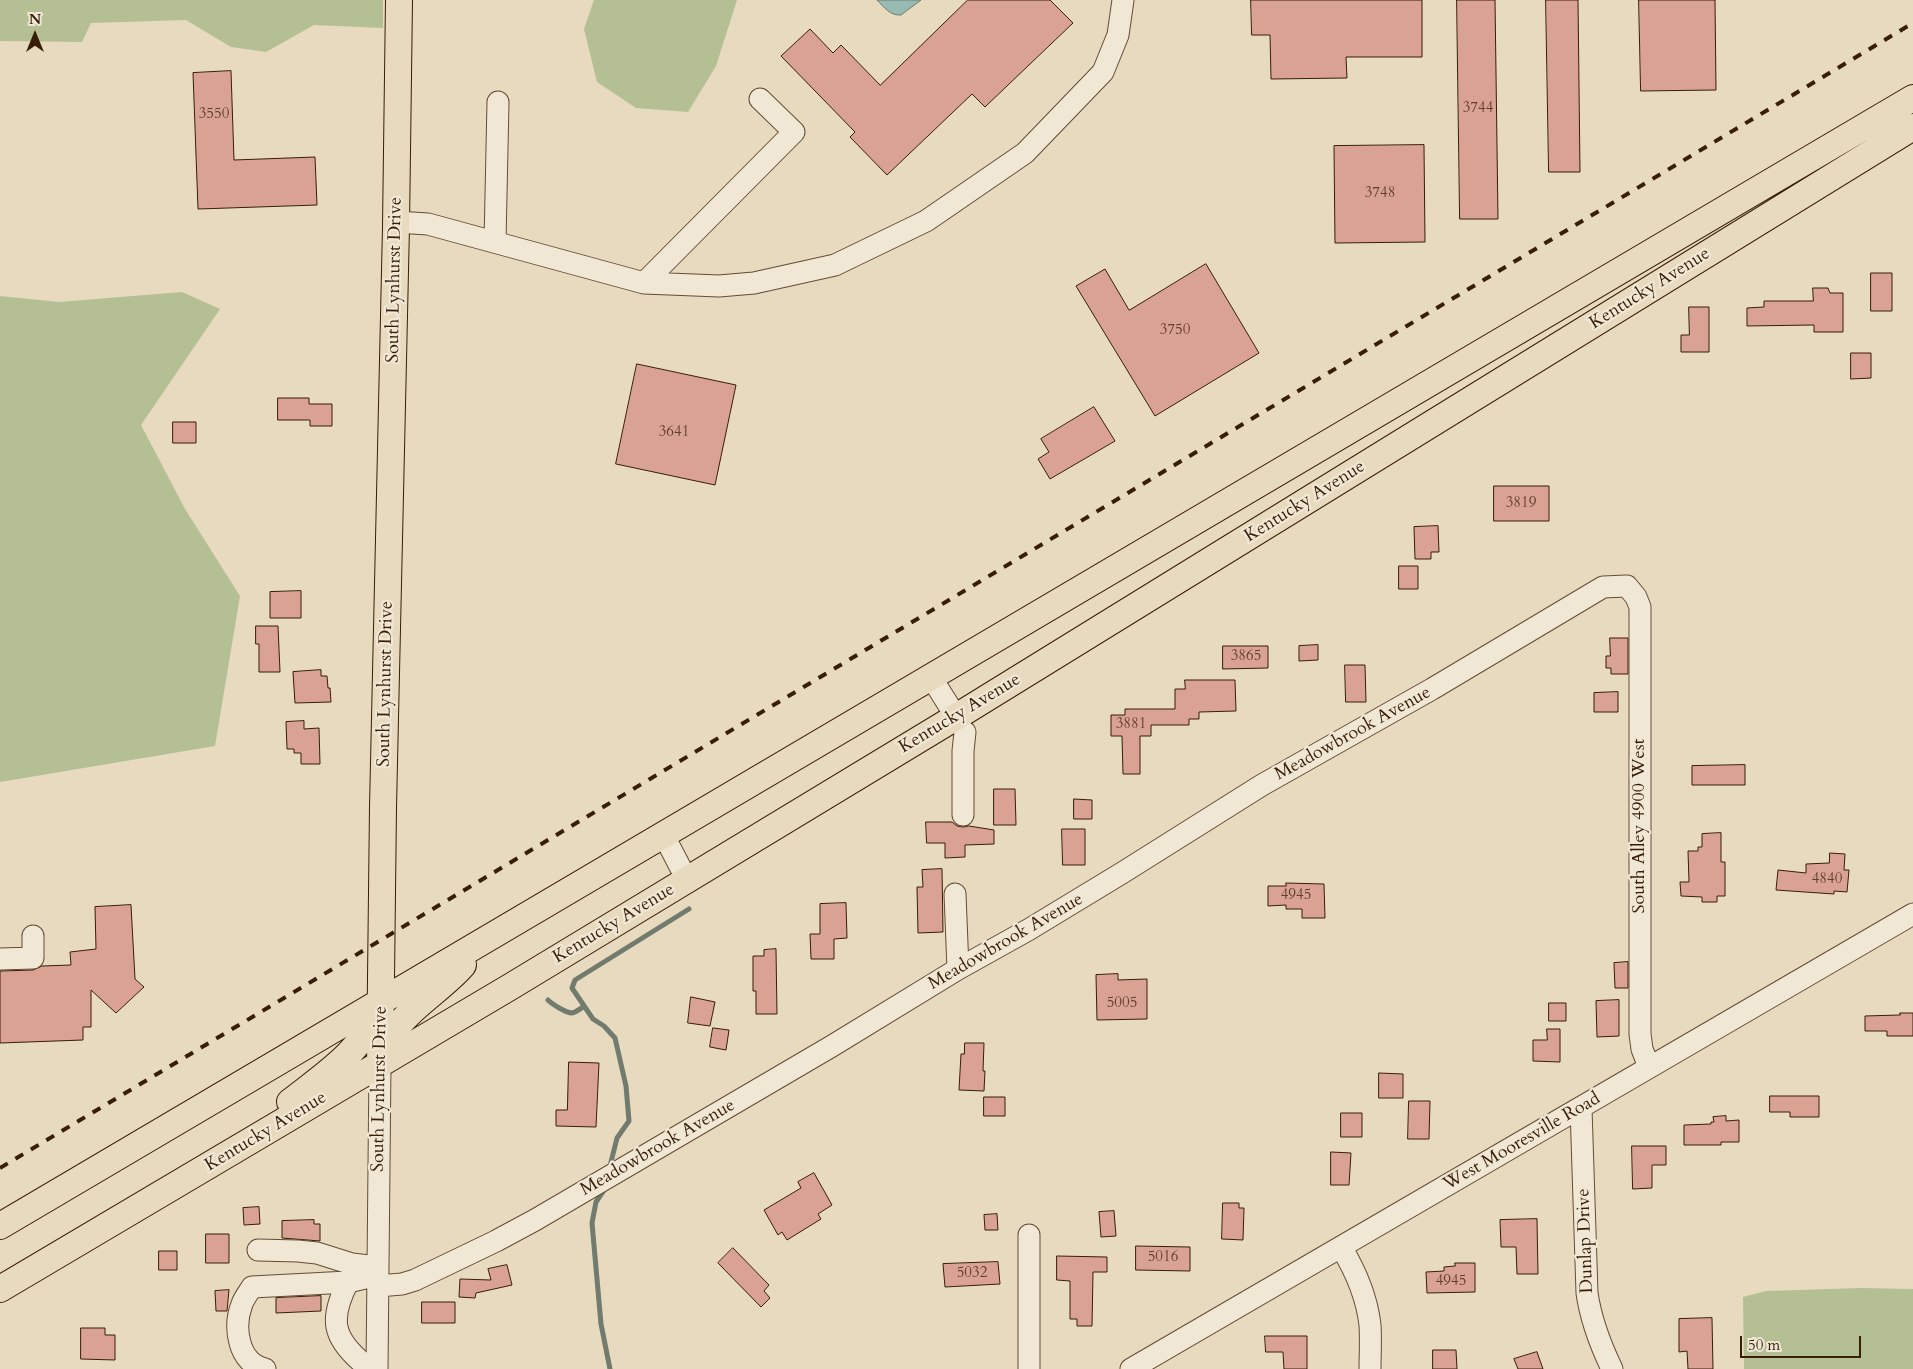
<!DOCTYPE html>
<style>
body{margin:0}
#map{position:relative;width:1913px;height:1369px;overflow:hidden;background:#e8dabe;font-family:Cardo,serif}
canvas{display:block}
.north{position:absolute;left:10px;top:10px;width:50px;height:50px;-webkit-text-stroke:4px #f0e7d5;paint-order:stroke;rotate:0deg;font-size:14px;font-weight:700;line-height:20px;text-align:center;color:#381d07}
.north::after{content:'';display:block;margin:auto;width:18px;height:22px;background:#381d07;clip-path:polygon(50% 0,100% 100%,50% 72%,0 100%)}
.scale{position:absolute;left:1740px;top:1336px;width:121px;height:22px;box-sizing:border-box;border:2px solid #381d07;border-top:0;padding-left:6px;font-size:15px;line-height:18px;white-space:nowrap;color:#381d07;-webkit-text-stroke:4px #f0e7d5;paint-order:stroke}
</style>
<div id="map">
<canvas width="1913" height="1369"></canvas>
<div class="north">N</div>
<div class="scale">50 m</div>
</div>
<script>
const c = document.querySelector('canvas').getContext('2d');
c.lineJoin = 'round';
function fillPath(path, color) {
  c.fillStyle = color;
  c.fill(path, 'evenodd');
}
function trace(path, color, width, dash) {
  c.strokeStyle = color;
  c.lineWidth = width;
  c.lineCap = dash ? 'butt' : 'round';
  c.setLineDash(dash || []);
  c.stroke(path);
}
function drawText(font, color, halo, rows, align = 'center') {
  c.font = font + ' Cardo,serif';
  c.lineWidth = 4.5;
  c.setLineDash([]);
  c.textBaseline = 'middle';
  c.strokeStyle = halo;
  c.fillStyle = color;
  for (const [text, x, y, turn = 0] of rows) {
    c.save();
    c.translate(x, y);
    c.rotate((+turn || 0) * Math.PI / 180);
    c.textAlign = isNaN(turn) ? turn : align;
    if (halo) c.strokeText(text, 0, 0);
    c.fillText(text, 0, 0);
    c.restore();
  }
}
const green = new Path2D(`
 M0 0H383V28L314 25 266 52 231 47 186 20 91 23 82 42 0 41Z
 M594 0H737L716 66 688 112 636 108 597 82 584 29Z
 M182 292 220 309 141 425 185 509 240 596 215 746 0 782V296L59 302Z
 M1861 1288 1913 1289V1369H1744L1743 1297 1766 1291Z`);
const water = new Path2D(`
 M877 0H921L901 15C890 16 884 7 877 0Z`);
const stream = new Path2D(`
 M548 1000C552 1004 566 1013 572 1013 576 1012 580 1009 583 1007
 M610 1166 617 1138 629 1121 626 1086 615 1038 604 1026 593 1019 572 988 575 980 689 909
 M606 1187 596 1202 592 1223 601 1324 610 1369`);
const building = new Path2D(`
 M968 0H1050L1073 23 985 107 972 94 887 175 850 137 855 132 781 56 810 29 833 53 841 45 880 85Z
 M1251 0H1422V57H1346L1347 78 1271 79 1270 35H1252Z
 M1457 0H1495L1498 219H1460Z
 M1546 0H1578L1580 172H1549Z
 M1639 0H1715L1716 90 1641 91Z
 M231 71 234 160 315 157 317 205 198 209 193 73Z
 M1424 145 1425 242 1335 243 1334 146Z
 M1206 264 1259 353 1155 416 1076 286 1105 269 1129 310Z
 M1871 273H1892V311H1871Z
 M1813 288H1828L1830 293H1843V332H1814V325L1747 326V308L1764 307V301H1813Z
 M1689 307H1709V352H1681V335H1689Z
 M1851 353H1871V378L1851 379Z
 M637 364 736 385 715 485 616 464Z
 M278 398H309V404H332V426H310V420H278Z
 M1094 407 1115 441 1050 479 1038 459 1049 452 1041 439Z
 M173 422H196V443H173Z
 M1494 486H1549V521H1494Z
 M1438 526 1439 552H1431V559H1415L1414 527Z
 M1399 566H1418V589H1399Z
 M301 591V618H270V592Z
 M256 626H278L280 672H259V644H256Z
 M1610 638H1628V674H1611V668H1606V656H1610Z
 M1318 645V660L1299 661V646Z
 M1223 646H1268V668L1223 669Z
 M1345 665H1365L1366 702H1346Z
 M321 670V676H327L328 688H330L331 702 295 703 293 672Z
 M1185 680H1235L1236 711 1199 712V719H1189V725H1151V736H1140V774H1123L1122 736H1111V715H1125V709H1175V689H1185Z
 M1618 692V712H1594V693Z
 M304 721V729L319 728 320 764H301V753H294V749H287L286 722Z
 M1745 765V785H1692V766Z
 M994 789H1015L1016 825H994Z
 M1074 799 1092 800V819H1074Z
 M926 822H952L957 826 963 827 969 826 994 830V844L965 845V857L945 858V843H927Z
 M1062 829H1085V865H1063Z
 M1721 833V862H1725V896H1717V902H1702V897L1681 896 1680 882H1689L1688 851H1698V847H1702V834Z
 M1830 853 1845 854 1844 870H1849L1847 892 1834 891V894L1776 890 1778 870 1806 873V864L1829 863Z
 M942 869 943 932 918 933 917 887H923L922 870Z
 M1286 883 1324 884 1325 918H1302V909H1286V905L1268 906V886H1286Z
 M846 903 847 938 834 939V959H811L810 934H820V904Z
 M131 905 135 979 144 987 116 1013 91 990V1027H83V1040L0 1043V971L33 970 42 966 71 965 70 952 96 949 95 907Z
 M776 949 777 1014H756V991H753V956H764V950Z
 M1628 962V988H1615L1614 963Z
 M1118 974V980L1147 979V1019L1097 1020 1096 975Z
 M691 997 715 1002 710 1026 688 1023Z
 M1619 1000V1036L1597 1037 1596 1001Z
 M1549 1003H1566V1021H1549Z
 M1900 1013H1913V1036H1887V1031H1865V1016L1900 1015Z
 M713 1028 729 1030 726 1050 710 1047Z
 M1547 1029H1560V1062L1533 1061V1040H1547Z
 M965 1043H984L983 1071H985L984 1091 959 1090 961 1054H964Z
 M569 1062 599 1063 596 1127 556 1126V1110H567Z
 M1379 1073 1403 1074V1098H1379Z
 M1770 1096H1819V1117H1790V1112H1770Z
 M984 1097H1005V1116H984Z
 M1409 1101H1430L1429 1139H1408Z
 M1341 1113H1362V1137H1341Z
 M1726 1116V1121L1739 1120V1142H1721V1145H1684V1125L1711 1124V1122H1714L1713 1117Z
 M1632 1146H1666V1165H1652V1188L1633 1189Z
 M1331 1152 1351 1153 1349 1185H1331Z
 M814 1173 832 1205 818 1214 821 1219 787 1240 782 1232 778 1235 764 1210 801 1188 798 1182Z
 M1223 1203H1239V1208H1244L1243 1240 1222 1239Z
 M259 1207 260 1224 244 1225 243 1208Z
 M1114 1211 1116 1236 1101 1237 1099 1212Z
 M997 1214 998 1230H985L984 1215Z
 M1537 1219 1538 1274H1517L1516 1247H1501L1500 1220Z
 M314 1220V1224H320V1241L282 1238V1221Z
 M206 1234H229V1263H206Z
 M1136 1246 1190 1247V1271L1136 1270Z
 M733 1248 769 1285 764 1291 770 1298 761 1307 718 1263Z
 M159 1251H177V1270H159Z
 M1057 1256 1107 1257V1272H1093L1092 1326H1077V1319H1070V1281L1057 1280Z
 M998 1262 1000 1284 945 1287 943 1264Z
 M1455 1263H1475V1292L1427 1293 1426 1272 1444 1271V1267L1455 1266Z
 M507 1265 512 1285 476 1293 475 1298 459 1297 460 1279 491 1280 488 1269Z
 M229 1290 227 1311H216L215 1291Z
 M321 1296V1311L276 1313V1298Z
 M422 1302H455V1323H422Z
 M1712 1318 1713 1369H1688L1687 1351 1679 1352V1319Z
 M81 1328H105V1335H115V1360L81 1359Z
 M1265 1336H1307V1369H1284L1283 1352H1266Z
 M1433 1350H1456L1457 1369H1433Z
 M1537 1352 1543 1369H1518L1514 1359Z`);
const minor = new Path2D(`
 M396 222 428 224 644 283 794 132 760 99
 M495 242 498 102
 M644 283 719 286 754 283 835 265 926 221 1025 153 1103 72 1118 35 1123 0
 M931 677 956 717
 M963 815V751L965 732
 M663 834 687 880
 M955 894 958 969
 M0 959 33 958V936
 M1581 1108 1587 1293C1591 1321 1600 1344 1612 1369
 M1341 1247C1355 1270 1367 1298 1370 1325 1371 1340 1370 1355 1370 1369
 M258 1250 298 1251 317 1253 352 1264 378 1267
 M348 1282C329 1319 332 1338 365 1365
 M378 1286 402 1284 415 1280 496 1241 535 1220 832 1046 958 969 1028 930 1122 873 1262 785 1432 689 1603 587 1627 586 1636 597 1640 607V1034L1642 1049 1649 1067
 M265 1369C238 1363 233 1327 242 1304 244 1298 249 1292 252 1287L348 1282 378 1275
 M377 1369 380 1064
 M1029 1369V1235
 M1131 1369 1913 914`);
const major = new Path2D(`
 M382 1056C394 1014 437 995 463 965
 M380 1064 383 807 396 226 399 0
 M290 1102C323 1076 364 1050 378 1009
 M0 1226 1913 98
 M0 1289 510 987 956 717 1913 127`);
const rail = new Path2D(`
 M0 1168 1913 23`);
const numberNames = [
 ["3744",1478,109],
 ["3550",214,115],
 ["3748",1380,194],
 ["3750",1175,331],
 ["3641",674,433],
 ["3819",1521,504],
 ["3865",1246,657],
 ["3881",1131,725],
 ["4840",1827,880],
 ["4945",1296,896],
 ["5005",1122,1004],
 ["5016",1163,1258],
 ["5032",972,1274],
 ["4945",1451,1282]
];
const streetNames = [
 ["South Lynhurst Drive",395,280,-89],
 ["Kentucky Avenue",1650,289,-32],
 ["Kentucky Avenue",1305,502,-32],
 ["South Lynhurst Drive",386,684,-89],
 ["Kentucky Avenue",960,714,-31],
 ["Meadowbrook Avenue",1353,734,-29],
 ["South Alley 4900 West",1640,826,-90],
 ["Kentucky Avenue",614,924,-31],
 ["Meadowbrook Avenue",1006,942,-30],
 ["South Lynhurst Drive",380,1089,-89],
 ["Kentucky Avenue",266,1132,-31],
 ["West Mooresville Road",1522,1142,-30],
 ["Meadowbrook Avenue",658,1148,-30],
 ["Dunlap Drive",1586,1241,-92]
];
fillPath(green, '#b4c093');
fillPath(water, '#97bbb2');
trace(water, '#717c6e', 1);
trace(stream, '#717c6e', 5);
fillPath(building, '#d9a293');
trace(building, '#381d07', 1);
trace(minor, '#644c35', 23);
trace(major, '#381d07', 28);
trace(minor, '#f0e7d5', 21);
trace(major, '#e8dabe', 26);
trace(rail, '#381d07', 4, [9, 9]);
drawText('15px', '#603e2a', null, numberNames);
drawText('18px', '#381d07', '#f0e7d5', streetNames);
</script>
